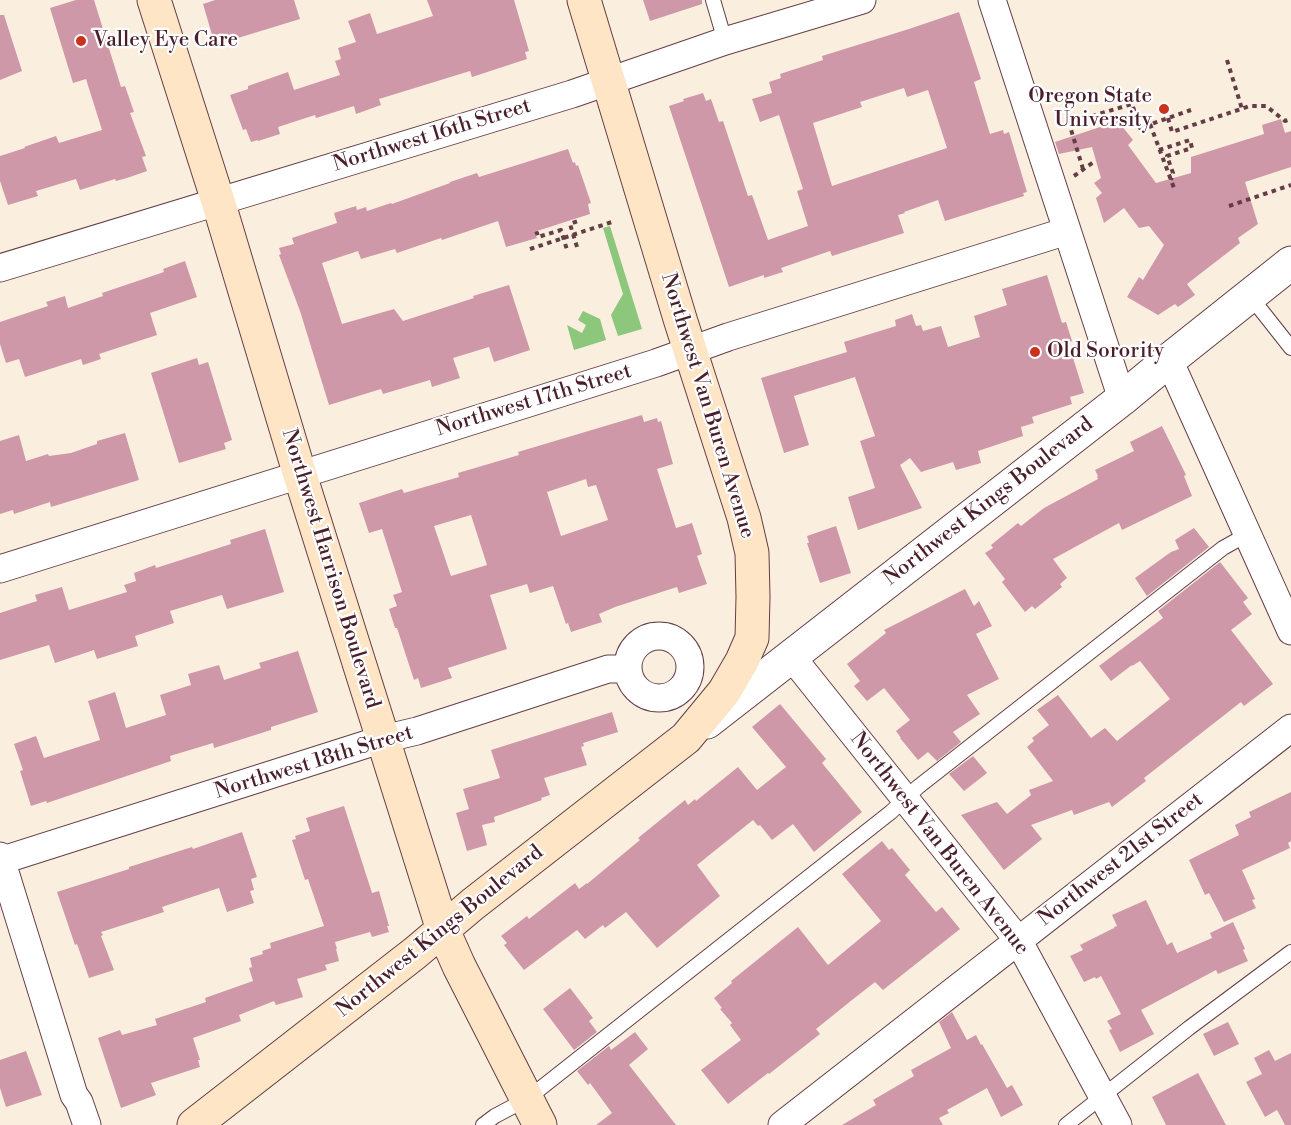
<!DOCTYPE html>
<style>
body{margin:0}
canvas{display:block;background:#faeedf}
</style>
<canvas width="1291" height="1125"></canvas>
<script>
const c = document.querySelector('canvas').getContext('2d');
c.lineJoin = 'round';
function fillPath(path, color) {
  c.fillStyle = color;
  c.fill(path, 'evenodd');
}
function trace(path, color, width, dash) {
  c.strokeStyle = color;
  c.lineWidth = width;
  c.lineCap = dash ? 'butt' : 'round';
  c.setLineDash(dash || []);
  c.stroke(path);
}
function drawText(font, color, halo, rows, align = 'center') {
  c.font = font + ' "Libre Bodoni",serif';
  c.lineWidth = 4.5;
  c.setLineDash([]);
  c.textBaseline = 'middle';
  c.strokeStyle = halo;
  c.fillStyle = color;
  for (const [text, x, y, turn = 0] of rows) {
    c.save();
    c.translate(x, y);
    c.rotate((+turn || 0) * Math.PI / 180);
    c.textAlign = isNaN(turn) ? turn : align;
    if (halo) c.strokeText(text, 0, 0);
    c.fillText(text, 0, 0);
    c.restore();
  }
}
const green = new Path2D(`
 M610 226 642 329 618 336 611 315 623 294 603 228Z
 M583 311 600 319 606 340 574 350 567 325 582 333 586 325 578 320Z`);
const building = new Path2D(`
 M76 0H94L121 87 125 86 134 112 130 113 146 156 142 157 147 171 127 178 116 181 115 179 80 190 76 179 36 191 38 196 8 205 0 181V156L25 148 24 147 56 136 59 143 102 130 86 79 73 83 50 8Z
 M215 0H294L300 19 215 45 203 4Z
 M427 0H514L529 51 525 52 527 59 472 77 470 71 379 99 381 105 356 114 354 106 316 118 315 115 278 127 280 134 258 141V140L251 142 246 129 243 130 230 95 248 89V86L288 72 294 90 340 75 335 61 341 59 338 48 356 42 348 21 370 13 377 34 433 16Z
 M643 0H702V4L650 21Z
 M959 12 981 79 974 82 990 134 1003 130 1004 134 1009 132 1027 192 1023 193 1024 196 945 221 938 200 904 212 905 213 898 215 904 233 832 256 830 251 781 268 783 272 764 278V275L729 287 669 106 684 101 683 99 703 93 706 101 711 99 719 122 723 121 748 196 752 195 768 240 808 226 797 191 803 189 779 115 760 122 752 99 772 93 769 82 781 78 780 74 823 60 822 56 909 29ZM904 88 907 97 928 90 947 148 832 186 813 123 862 107 860 102Z
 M0 15H4L22 71 0 80Z
 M1281 119 1285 133 1291 131V167L1245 182 1258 224 1238 238 1240 243 1187 284 1195 295 1178 307 1175 304 1158 315 1127 297 1139 277 1143 280 1164 245 1149 226 1139 228 1124 208 1104 223 1096 198 1102 193 1094 183 1101 178 1092 147 1059 154 1055 142 1118 121 1133 140 1128 145 1156 183 1191 173V157L1264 134 1262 125Z
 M568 149 573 163 575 162 576 166 578 165 591 203 588 204 590 214 534 232 537 238 506 247 498 221 442 240 441 238 397 253 395 249 361 259 358 251 322 263 342 324 394 309 403 321 474 298 473 296 509 285 530 350 494 362 489 347 453 358 460 378 432 387 430 380 383 394 381 389 329 405 300 311 279 255 281 254 279 248 294 244 292 238 337 223 334 213 356 206 357 210 366 207 367 211 391 203 392 204 450 183V182L477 173 479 177Z
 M185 261 197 297 150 313 157 335 99 354 101 359 83 365 81 359 25 377 19 359 6 363 0 344V322L48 306 46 302 65 296 68 308 103 296 102 293 164 272 163 269Z
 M1047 275 1062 323 1066 322 1072 341 1068 342 1084 393 1070 397 1072 404 1032 417 1034 423 1021 427 1023 436 978 451 981 463 956 470 953 462 921 472 910 458 900 465 922 508 858 530 848 497 875 488 860 441 875 436 855 377 794 396 809 445 784 453 761 378 847 352 844 342 896 326 895 320 912 314 916 326 921 325 923 331 941 326 948 347 980 337 974 316 1007 305 1002 289Z
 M197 358 199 365 208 362 232 440 224 443 226 449 179 463 151 373Z
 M642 415 644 422 657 418 658 422 661 421 673 464 657 469 676 528 692 523 702 554 697 556 707 584 679 593 677 587 615 607 599 614 602 622 571 632 568 623 566 624 553 586 530 593 527 584 490 595 507 649 448 668 452 678 421 688 418 678 414 680 397 628H395L389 609 397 606 393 595 402 592 382 529 369 533 359 503 402 489 404 493 459 477 458 473 519 455 518 452ZM586 479 588 487 596 485 608 520 561 536 547 492ZM471 515 487 565 451 576 434 526Z
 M1162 426 1186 475 1184 476 1192 496 1122 530 1119 523 1053 559 1067 578 1060 584 1062 587 1035 609 1032 606 1025 612 1002 582 1005 579 985 553 993 548 991 545 1018 523 1021 526 1044 508 1098 479 1097 477 1098 476 1095 470 1134 451 1130 442Z
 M125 433 139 480 51 507 50 502 14 514 13 510 0 514V441L19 435 26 461 48 454 49 456 71 453 97 444V441Z
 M836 526 851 573 820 583 807 543H809L807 536Z
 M1194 528 1209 547 1147 596 1135 578 1171 552 1179 549 1175 540Z
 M265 529 284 592 227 609 222 595 170 611 174 623 135 636 138 646 97 659 94 650 55 663 49 645 0 660V613L37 601 35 595 62 587 69 610 127 592 124 585 136 581 134 573 155 565 156 568 231 544 230 540Z
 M1220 562 1248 598 1243 602 1252 614 1231 630 1273 684 1244 706 1241 702 1144 778 1146 781 1112 807 1109 802 1074 815 1072 810 1031 825 1042 839 1004 870 961 815 997 802 1007 814 1031 795 1029 790 1053 781 1027 747 1034 741 1032 738 1049 725 1037 710 1058 695 1091 738 1105 728 1117 741 1170 699 1140 661 1132 666V665L1111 681 1099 666 1163 618 1158 611Z
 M965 589 974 606 979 601 992 626 976 634 999 679 967 695 980 714 953 732 961 742 937 761 928 752 918 760 900 738H901L896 731 910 720 884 688 867 701 854 686 860 681 847 664 886 633 884 630Z
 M298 651 318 712 271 727V730L214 748 213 743 170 756 171 761 47 803 46 801 31 806 20 771 23 770 14 744 36 736 44 758 100 740 88 701 115 692 126 728 166 715 160 695 191 685 188 674 219 665 224 680 261 668 259 663Z
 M780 704 826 759 822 763 862 812 814 852 793 824 772 840 760 825 758 826 753 820 697 865 720 896 657 948 626 912 605 928 603 925 585 939 577 930 524 970 504 945 507 943 501 936 527 916 529 919 575 883 579 889 587 883V884L640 840 638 838 685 800 688 805 695 799 696 801 738 767 757 790 786 767 752 727Z
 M612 712 618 732 583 743 584 746 581 747 587 765 544 778 550 795 541 798 542 800 494 817 495 822 482 825 487 845 467 851 456 813 469 809 463 789 500 778 491 750Z
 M973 756 987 773 964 791 949 774Z
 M1291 792V841L1288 843 1290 848 1242 870 1255 899 1252 900 1256 908 1224 922 1209 893 1205 895 1189 860 1239 835 1235 825 1251 817 1249 812Z
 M344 806 372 893 379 891 389 926H387L389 932 372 937 370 932 335 942 337 949H336L339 961 325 965 327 970 297 979 303 997 276 1005 274 1001 239 1015 241 1021 193 1038 200 1060H198L200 1067 151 1083 156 1095 121 1108 98 1038 120 1030 122 1035 157 1025 155 1019 206 1002 205 998 253 981 249 968 252 967 250 958 263 954 262 951 271 948 270 943 324 926 308 879 305 880 292 840 296 839 295 836 310 831 306 818Z
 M242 832 257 877 251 879 254 890 250 891 254 903 227 912 219 888 162 907 164 912 101 932 103 935 101 936 114 970 89 978 77 944 75 945 57 892 129 869V867L192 847 193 849Z
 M882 841 889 850 892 848 910 870 905 875 936 912 942 907 960 929 883 990 875 982 852 1000 816 1029 820 1034 769 1074 768 1073 728 1104 701 1070 741 1040 730 1025 732 1023 720 1009 722 1008 714 998 732 983 731 981 798 927 828 965 881 921 842 874Z
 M1146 900 1167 945 1172 942 1177 953 1212 938 1210 933 1233 922 1245 949 1243 950 1248 961 1218 974 1216 970 1141 1010 1154 1034 1120 1052 1109 1030 1112 1029 1107 1021 1121 1014 1101 976 1096 979 1095 977 1084 982 1070 956 1083 950 1080 945 1114 928 1115 929 1114 927 1117 926 1112 915Z
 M570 988 593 1018 589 1021 597 1032 574 1050 543 1009Z
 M952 1012 967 1040 976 1035 981 1045 982 1044 1007 1088 1012 1085 1023 1105 1001 1117 987 1088 947 1110 949 1113 939 1118 943 1125H842L876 1105 873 1100 914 1076 911 1070 951 1048 939 1022Z
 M1228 1022 1239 1044 1214 1056 1203 1034Z
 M635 1032 648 1049 629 1065 676 1125H596L612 1113 590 1083 588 1085 577 1071 609 1046 611 1050Z
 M1269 1050 1275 1061 1291 1053V1125H1285L1277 1110 1265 1117 1246 1082 1262 1074 1254 1058Z
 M26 1051 42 1095 6 1107 0 1088V1060Z
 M1198 1073 1226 1125H1166L1152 1097Z`);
const path = new Path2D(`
 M1227 60 1242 109
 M1168 118 1172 132 1250 106H1266L1285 121 1291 119
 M1150 124 1174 188
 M1159 150 1190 140 1192 148 1167 156 1173 173 1171 180
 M1083 169 1069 123 1132 104 1140 128 1191 110
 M1074 176 1095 161
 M1229 206 1291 185
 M535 234 537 233 538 237 561 230 567 250
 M577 247 570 224 578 221
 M530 249 612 222`);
const service = new Path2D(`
 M713 0 725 41
 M1250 296 1291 348
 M483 1125 495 1116 527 1099 891 812 918 787 1223 548 1248 534
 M1066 1125 1189 1028 1291 952`);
const minor = new Path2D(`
 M992 0 1122 399
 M0 268 572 94 725 41 862 0
 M1169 360 1291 631
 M0 569 656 363 728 337 1067 231
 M628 667a31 31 0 1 1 62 0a31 31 0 1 1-62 0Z
 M791 656 1018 940 1118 1125
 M0 856 74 1095 79 1102 87 1125
 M0 861 383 739 417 731 608 669H628
 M782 1125 1291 728`);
const tertiary = new Path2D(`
 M707 722 1122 399 1169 360 1291 263`);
const secondary = new Path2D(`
 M154 0 218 201 300 475 443 930 459 966 540 1125
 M194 1125 415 953 473 904 686 738 724 692 742 661 752 638 753 597 752 553 744 518 681 322 584 0`);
const markers = [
 [81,41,6,"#c8321e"],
 [1164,109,6,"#c8321e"],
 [1035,352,6,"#c8321e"]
];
const poiNames = [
 ["Valley Eye Care",93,41],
 ["Oregon State",1152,97,"right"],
 ["University",1152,121,"right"],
 ["Old Sorority",1047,352]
];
const streetNames = [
 ["Northwest 16th Street",432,136,-17],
 ["Northwest 17th Street",534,401,-17],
 ["Northwest Van Buren Avenue",707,406,73],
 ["Northwest Kings Boulevard",989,502,-38],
 ["Northwest Harrison Boulevard",330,569,73],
 ["Northwest 18th Street",314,763,-17],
 ["Northwest Van Buren Avenue",939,844,52],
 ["Northwest 21st Street",1121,860,-38],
 ["Northwest Kings Boulevard",440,932,-39]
];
fillPath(green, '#8cc77c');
fillPath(building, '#cf98a8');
trace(service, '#643e46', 16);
trace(minor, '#643e46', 29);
trace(tertiary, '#643e46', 35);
trace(secondary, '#643e46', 35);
trace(path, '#643e46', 4, [4.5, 4.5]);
trace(service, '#fff', 14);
trace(minor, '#fff', 27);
trace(tertiary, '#fff', 33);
trace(secondary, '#fde5c5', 33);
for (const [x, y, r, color] of markers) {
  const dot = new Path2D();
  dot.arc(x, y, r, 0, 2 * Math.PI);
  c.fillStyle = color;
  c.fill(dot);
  trace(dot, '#fff', 2);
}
drawText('21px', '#4a1f2b', '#fff', poiNames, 'left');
drawText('21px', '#4a1f2b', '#fff', streetNames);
</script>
